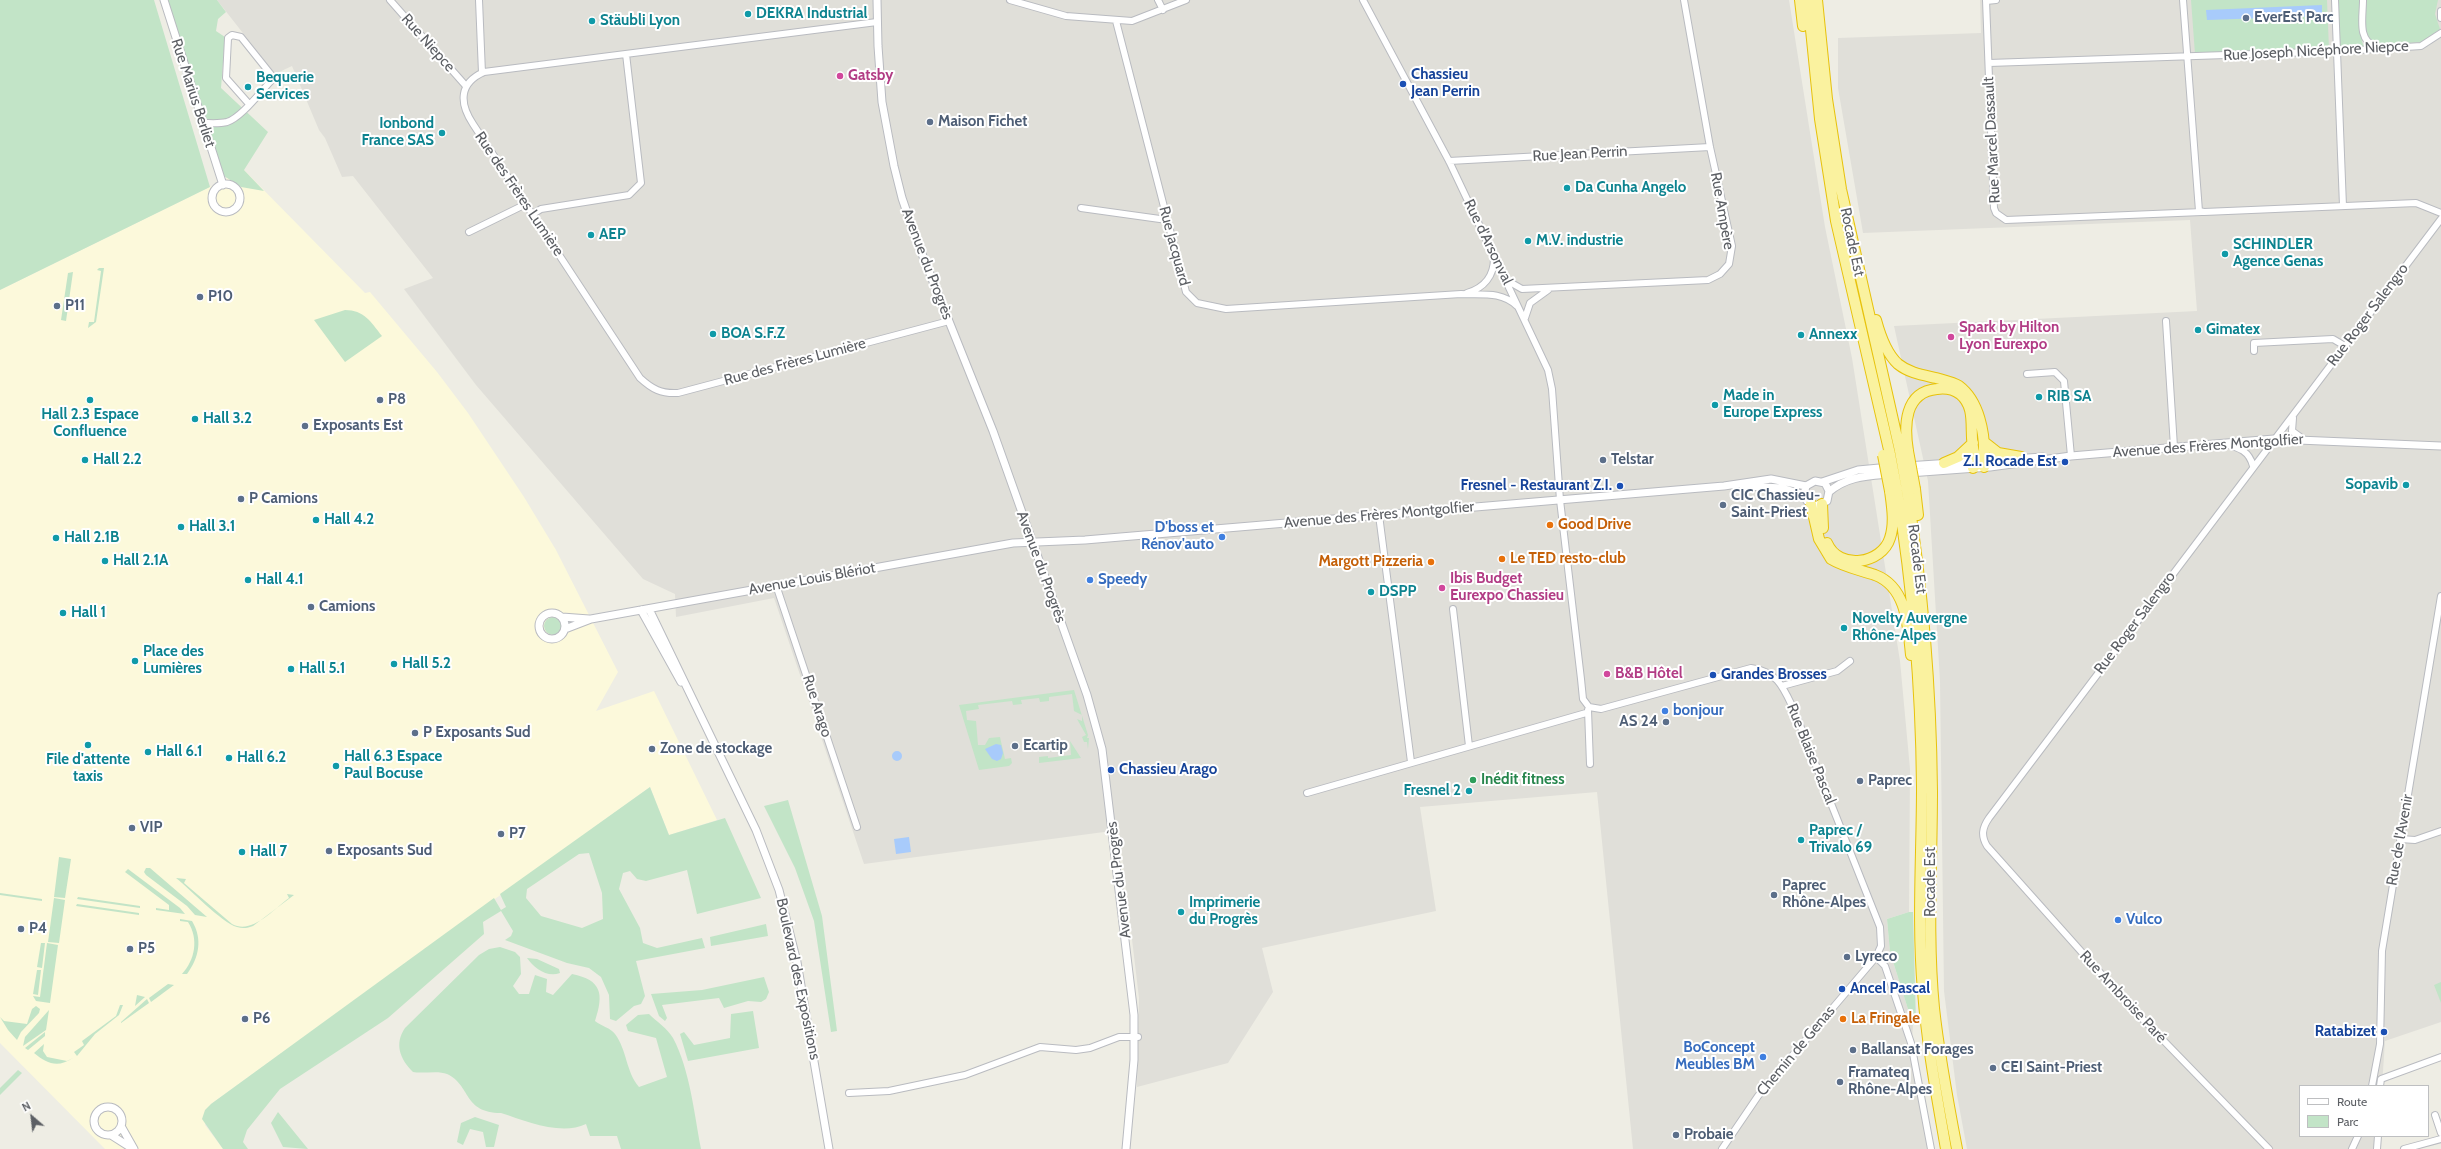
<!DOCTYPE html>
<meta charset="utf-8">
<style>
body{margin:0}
#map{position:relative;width:2441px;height:1149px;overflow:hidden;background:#eeede4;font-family:Cabin,sans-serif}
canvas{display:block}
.legend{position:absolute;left:2299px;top:1085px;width:130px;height:52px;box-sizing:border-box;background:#fff;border:1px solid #bebfc1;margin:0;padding:5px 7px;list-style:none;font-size:12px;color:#5c5f64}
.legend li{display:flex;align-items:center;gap:8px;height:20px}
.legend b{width:20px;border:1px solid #bebfc1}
.north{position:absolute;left:12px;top:1097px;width:40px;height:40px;-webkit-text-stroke:3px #fff;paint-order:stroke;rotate:332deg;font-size:11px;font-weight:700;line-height:16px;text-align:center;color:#5c5f64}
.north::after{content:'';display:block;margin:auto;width:14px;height:18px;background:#5c5f64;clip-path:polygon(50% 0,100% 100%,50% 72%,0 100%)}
</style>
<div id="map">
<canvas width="2441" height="1149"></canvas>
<ul class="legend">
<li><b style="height:5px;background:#fff"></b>Route</li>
<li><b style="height:11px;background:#c2e4c7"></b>Parc</li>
</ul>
<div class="north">N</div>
</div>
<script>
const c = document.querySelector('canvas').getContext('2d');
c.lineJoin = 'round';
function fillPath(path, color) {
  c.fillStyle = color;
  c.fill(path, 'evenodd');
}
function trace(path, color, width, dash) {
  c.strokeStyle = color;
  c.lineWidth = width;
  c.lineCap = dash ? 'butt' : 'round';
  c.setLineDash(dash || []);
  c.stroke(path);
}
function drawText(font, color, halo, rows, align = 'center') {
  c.font = font + ' Cabin,sans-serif';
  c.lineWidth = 4;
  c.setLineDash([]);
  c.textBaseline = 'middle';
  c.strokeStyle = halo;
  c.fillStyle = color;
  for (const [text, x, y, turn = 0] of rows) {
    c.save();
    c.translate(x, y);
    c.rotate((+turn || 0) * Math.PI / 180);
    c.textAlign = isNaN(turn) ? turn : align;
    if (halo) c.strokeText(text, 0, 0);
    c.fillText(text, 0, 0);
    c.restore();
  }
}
const commercial = new Path2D(`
 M244 170 365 293 370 292 437 372 468 413 524 497 556 550 618 672 596 711 654 691 717 820 669 835 650 787 211 1104 205 1125 223 1149H105L0 1043V290Z`);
const industrial = new Path2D(`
 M217 0H1789L1825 227 1852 358 1900 661 1910 769 1909 912 1887 919 1890 952 1913 1025 1911 1055 1928 1149H1633L1597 792 1420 807 1436 911 1262 948 1273 992 1228 1063 1137 1087 1139 998 1119 830 864 864 774 598 676 617 675 594 643 579 476 385 404 289 433 278 353 176 342 177 325 138 319 130 292 66 275 74Z
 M1980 0H2441V1022L2385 1041 2382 1086H2300V1136H2379L2378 1149H1967L1957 1095 1944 991 1940 681 1928 481 1894 326 2197 311 2190 220 1863 233 1838 88V38L1981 33Z`);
const green = new Path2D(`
 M0 0H154L210 187 0 290Z
 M167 0H217L226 12 218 19 216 31 225 37 221 88 268 132 244 170 264 191 241 187 224 176Z
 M2191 0H2327L2329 49 2195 54Z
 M2337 0H2360L2362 42 2365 48 2339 49Z
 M2365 0H2438L2435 14 2440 29 2423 42 2379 45 2372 43 2366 33Z
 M99 268H104L96 322 88 328 89 322H94L101 271 97 270Z
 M73 272 66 321 61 320 68 273Z
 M345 310C364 310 371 322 382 336L345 362 314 320Z
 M544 626a9 9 0 1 1 18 0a9 9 0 1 1-18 0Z
 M1074 690 1088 735 1087 738H1089L1088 749 1087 742H1084L1082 737 1086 735 1077 719 1082 721V715L1074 711 1072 694 1049 697V701L1040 702 1039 698 1021 700 1022 704 1013 705 1012 701 978 705 979 709 966 711 967 720 976 721 978 745H985L989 738 1000 737 1005 759 1011 758 1012 763 1009 766 979 770 959 705Z
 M1070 741 1081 758 1039 763V757L1048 756V758L1071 755Z
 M650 787 669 835 725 818 761 898 697 914 687 870 646 881 637 879 630 871 623 873 619 889 640 928 643 943 657 948 702 938 705 948 636 961 645 996 641 1004 634 1006 616 1021 610 1019 609 995 601 977 589 968 567 963 505 940 511 936 513 931 501 911 483 922 484 934 388 1018 280 1089 247 1130 243 1142 248 1149H223L202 1119 205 1110 211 1104 494 898 501 910 506 907 500 894ZM589 853 602 893 603 919 582 928 541 916 526 898 527 889 579 854Z
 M788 800 822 916 837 1031 831 1032 814 921 795 868 764 806Z
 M59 857 71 859 65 898 54 897Z
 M146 868H150L207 917 195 915 187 906 146 875 144 872Z
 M128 869 180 908 185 914 156 910V908L169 910V905L125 872Z
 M176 878 186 879 184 883 232 924C252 935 274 909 289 898L287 894 294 895 253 926C248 928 243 929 237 927 222 923 190 889 176 878Z
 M0 893 42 899V901L0 895Z
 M78 897 140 906V908L77 899Z
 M54 898 65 900 59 943 48 942Z
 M77 904 139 913V915L76 906Z
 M1909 912H1913L1916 1023 1913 1025 1890 952 1887 919Z
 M180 919 192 921C203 939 199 958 187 974H182C195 960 199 939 188 922L180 921Z
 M766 924 768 936 711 946 710 937Z
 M41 943H45L42 968 37 967Z
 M47 943 58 945 50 1003 36 1001 33 996 40 997Z
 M500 947 515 952 520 957 521 974 513 986 519 994H529L535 975 547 979 546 992 553 995 572 974C602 980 604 994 595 1021 601 1026 611 1028 615 1034 627 1050 626 1072 639 1087L667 1077 656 1038 628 1031 626 1025 638 1015 649 1014C656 1021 668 1029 673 1038 690 1070 694 1113 701 1149H621L617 1136H590L586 1124C561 1136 526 1121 501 1113 463 1113 471 1085 447 1074 438 1070 423 1074 413 1072 400 1059 394 1044 405 1028L479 955 489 949Z
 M527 958 537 959 559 969 560 973C547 978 534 968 527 958Z
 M37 970H41L38 995 33 994Z
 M764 977 769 992 766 999 761 1002 748 1001 724 1008 719 998 662 1005 667 1018 665 1021 659 1016 651 994 702 990Z
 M2441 982V1003L2434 985Z
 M168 984 174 985 151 1002 149 998Z
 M137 995 145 997 135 1006Z
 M147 999 149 1003 121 1023V1022Z
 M120 1005H123L119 1015 95 1034 77 1056 74 1052 84 1045 82 1041 116 1016Z
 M36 1006 40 1009 39 1013 21 1032 17 1040 8 1030 0 1017 4 1021 27 1024 32 1009Z
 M49 1010 46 1030 23 1046 25 1037Z
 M753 1011 759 1048 688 1061 680 1034 684 1032 694 1045 730 1038 731 1014Z
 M45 1032V1036L28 1050 25 1048Z
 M44 1044 43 1051 47 1057 67 1061 73 1058C58 1068 47 1064 34 1053Z
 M18 1070 22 1073 0 1095V1088Z
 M278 1112 308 1149 283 1147 271 1123Z
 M475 1117 499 1125 494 1147H486L483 1132 470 1129 463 1145 457 1142 461 1123Z`);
const water = new Path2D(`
 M2322 5V16L2207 20 2206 10Z
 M996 744 1001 745 1003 753 1001 759 997 761 992 759 985 749Z
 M892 756a5 5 0 1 1 10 0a5 5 0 1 1-10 0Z
 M909 837 911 852 896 854 894 839Z`);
const minor = new Path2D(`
 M390 0 466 86
 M479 0 482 73
 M1010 0 1066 16 1132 21 1186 0
 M1158 0 1163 10
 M1363 0 1449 161 1548 370 1552 389 1560 500 1581 679 1583 699 1589 707
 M1986 0 1994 208 1996 213 2006 220 2202 212
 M2183 0 2199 211 2204 212 2416 203 2441 213
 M2335 0 2343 206
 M2363 0C2363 18 2357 40 2376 47
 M1986 1 1996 0
 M2441 11V18
 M1116 21 1186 292 1197 303 1226 309 1461 294C1482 295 1501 291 1517 306
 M877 22 484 72C459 83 459 103 473 124L640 378C652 389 661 394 678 393L949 321
 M1989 63 2344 51 2421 46 2441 33
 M202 123C210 123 219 124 227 122 241 118 261 91 272 80L273 77 241 37 232 35 228 38 226 78 249 104
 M1449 161 1710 147
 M1081 208 1167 220
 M533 214 541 209 629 195 641 183 626 54
 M469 232 526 204
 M1508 281 1522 289 1708 280 1720 274 1729 264 1732 246 1710 147 1684 0
 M1467 293C1484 288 1494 276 1494 258
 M1525 318 1530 303 1548 290
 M2166 321 2174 447
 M2254 351V343L2333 339 2345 346
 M2027 374 2055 372 2064 381 2071 456
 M2293 418 2292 431 2303 439
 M2225 444C2240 448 2249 451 2253 466
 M1379 515 1411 762
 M776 585 857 827
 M1453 609 1469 746
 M1782 686 1837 671 1850 661
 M1589 707 1601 709 1751 668C1778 672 1783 687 1794 710L1880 927 1881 946 1876 957 1758 1096 1722 1149
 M1588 710 1590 764
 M1307 793 1586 713
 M2400 839 2415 840 2441 831
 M1876 957 1885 966 1911 1043 1931 1149
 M2372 1086 2380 1044 2382 951 2441 596
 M2380 1086 2381 1079 2441 1057
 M849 1093 889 1091 965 1075 1040 1047 1076 1050 1090 1048 1119 1037H1138
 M2435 1115 2441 1133
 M2269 1149 2128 1004 1987 846C1981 836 1982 828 1989 818L2441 219
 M2352 1149 2358 1136
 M2377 1149 2378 1136
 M2404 1149 2441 1139`);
const tertiary = new Path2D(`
 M164 0 223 185
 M877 0 878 46 882 102 894 166 902 198 916 239 993 431 1087 695 1102 749 1134 1015V1060L1126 1149
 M212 198a14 14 0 1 1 28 0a14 14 0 1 1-28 0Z
 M1906 466 2043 457
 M1909 473 1990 467 2071 456 2274 439 2441 446
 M1822 482 1858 470 1890 467
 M1743 486 1782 488 1804 495 1807 501 1815 506 1827 501 1829 491 1825 483 1815 481 1806 486 1804 495
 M1829 492C1847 476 1868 476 1891 474
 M649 609 756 830 779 890 797 962 829 1149
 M641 610 681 682
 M539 626a13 13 0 1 1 26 0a13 13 0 1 1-26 0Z
 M562 617 589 619
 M565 629 591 619 1013 543 1085 540 1724 486 1771 479 1806 486
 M94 1121a14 14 0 1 1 28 0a14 14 0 1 1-28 0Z
 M121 1126 134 1149
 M111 1135 133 1149`);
const trunk = new Path2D(`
 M1800 0 1803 26
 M1808 0 1820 119 1836 221 1890 454
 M1817 0 1827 99 1841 189 1900 451
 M1876 320C1880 335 1887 354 1898 364 1909 373 1923 375 1936 378 1943 380 1953 382 1959 386 1979 401 1985 433 1984 457L1973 468
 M1984 442 1998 453 2021 457
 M1908 451C1904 426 1904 392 1937 389 1944 388 1953 389 1960 394 1979 410 1967 435 1975 455 1977 459 1981 463 1984 467
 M1944 463 1958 457 1973 443
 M1915 489 1918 515
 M1907 490C1923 590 1931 690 1932 791 1932 863 1927 936 1934 1008 1939 1055 1948 1102 1957 1149
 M1897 491C1913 589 1921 687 1922 786 1922 854 1917 923 1923 991 1927 1045 1937 1097 1946 1149
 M1811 504 1819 539 1831 559C1844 567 1860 570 1875 575 1907 587 1908 626 1911 655
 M1822 504 1823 528
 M1827 543C1839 571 1882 564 1890 538 1895 523 1892 506 1890 491`);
const trunkBridge = new Path2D(`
 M1900 451 1907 490
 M1908 451 1915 489
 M1890 454 1897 491
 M1883 455 1890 491`);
const markers = [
 [748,14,4,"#0f9aa8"],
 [2246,18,4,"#5c6f8a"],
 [592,21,4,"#0f9aa8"],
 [840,76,4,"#d1479c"],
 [1403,84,4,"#1a4fb4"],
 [248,87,4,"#0f9aa8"],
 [930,122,4,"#5c6f8a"],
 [442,133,4,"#0f9aa8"],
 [1567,188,4,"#0f9aa8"],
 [591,235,4,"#0f9aa8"],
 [1528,241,4,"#0f9aa8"],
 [2225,254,4,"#0f9aa8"],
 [200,297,4,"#5c6f8a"],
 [57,306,4,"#5c6f8a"],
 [2198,330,4,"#0f9aa8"],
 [713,334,4,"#0f9aa8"],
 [1801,335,4,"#0f9aa8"],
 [1951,337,4,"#d1479c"],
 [2039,397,4,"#0f9aa8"],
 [90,400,4,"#0f9aa8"],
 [380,400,4,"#5c6f8a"],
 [1715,405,4,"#0f9aa8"],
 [195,419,4,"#0f9aa8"],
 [305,426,4,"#5c6f8a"],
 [85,460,4,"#0f9aa8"],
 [1603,460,4,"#5c6f8a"],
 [2065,462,4,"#1a4fb4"],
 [2406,485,4,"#0f9aa8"],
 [1620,486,4,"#1a4fb4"],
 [241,499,4,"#5c6f8a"],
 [1723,505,4,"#5c6f8a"],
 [316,520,4,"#0f9aa8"],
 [1550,525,4,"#e8710a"],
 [181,527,4,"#0f9aa8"],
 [1222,537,4,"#3f7fe0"],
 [56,538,4,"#0f9aa8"],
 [1502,559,4,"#e8710a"],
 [105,561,4,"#0f9aa8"],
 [1431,562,4,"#e8710a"],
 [248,580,4,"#0f9aa8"],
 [1090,580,4,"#3f7fe0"],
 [1442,588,4,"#d1479c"],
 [1371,592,4,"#0f9aa8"],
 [311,607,4,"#5c6f8a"],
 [63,613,4,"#0f9aa8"],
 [1844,628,4,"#0f9aa8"],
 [135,661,4,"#0f9aa8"],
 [394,664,4,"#0f9aa8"],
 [291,669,4,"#0f9aa8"],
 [1607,674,4,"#d1479c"],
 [1713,675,4,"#1a4fb4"],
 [1665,711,4,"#3f7fe0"],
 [1666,722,4,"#5c6f8a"],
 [415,733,4,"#5c6f8a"],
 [88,745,4,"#0f9aa8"],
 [1015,746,4,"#5c6f8a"],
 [652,749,4,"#5c6f8a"],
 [148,752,4,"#0f9aa8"],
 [229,758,4,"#0f9aa8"],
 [336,766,4,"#0f9aa8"],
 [1111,770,4,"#1a4fb4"],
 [1473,780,4,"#2e9e5b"],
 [1860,781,4,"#5c6f8a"],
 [1469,791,4,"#0f9aa8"],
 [132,828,4,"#5c6f8a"],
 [501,834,4,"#5c6f8a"],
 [1801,840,4,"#0f9aa8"],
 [329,851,4,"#5c6f8a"],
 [242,852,4,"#0f9aa8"],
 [1774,895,4,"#5c6f8a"],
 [1181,912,4,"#0f9aa8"],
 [2118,920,4,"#3f7fe0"],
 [21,929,4,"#5c6f8a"],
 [130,949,4,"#5c6f8a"],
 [1847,957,4,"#5c6f8a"],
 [1842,989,4,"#1a4fb4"],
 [245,1019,4,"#5c6f8a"],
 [1843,1019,4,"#e8710a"],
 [2384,1032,4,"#1a4fb4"],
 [1853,1050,4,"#5c6f8a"],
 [1763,1057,4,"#3f7fe0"],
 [1993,1068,4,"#5c6f8a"],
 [1840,1082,4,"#5c6f8a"],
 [1676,1135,4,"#5c6f8a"]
];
const cultureNames = [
 ["DEKRA Industrial",756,14],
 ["Stäubli Lyon",600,21],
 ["Bequerie",256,78],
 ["Services",256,95],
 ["Ionbond",434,124,"right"],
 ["France SAS",434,141,"right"],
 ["Da Cunha Angelo",1575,188],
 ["AEP",599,235],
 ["M.V. industrie",1536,241],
 ["SCHINDLER",2233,245],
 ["Agence Genas",2233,262],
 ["Gimatex",2206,330],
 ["BOA S.F.Z",721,334],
 ["Annexx",1809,335],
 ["Made in",1723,396],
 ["Europe Express",1723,413],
 ["RIB SA",2047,397],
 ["Hall 2.3 Espace",90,415,"center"],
 ["Confluence",90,432,"center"],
 ["Hall 3.2",203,419],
 ["Hall 2.2",93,460],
 ["Sopavib",2398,485,"right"],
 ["Hall 4.2",324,520],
 ["Hall 3.1",189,527],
 ["Hall 2.1B",64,538],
 ["Hall 2.1A",113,561],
 ["Hall 4.1",256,580],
 ["DSPP",1379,592],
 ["Hall 1",71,613],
 ["Novelty Auvergne",1852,619],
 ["Rhône-Alpes",1852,636],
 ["Place des",143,652],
 ["Lumières",143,669],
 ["Hall 5.2",402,664],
 ["Hall 5.1",299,669],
 ["Hall 6.1",156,752],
 ["Hall 6.3 Espace",344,757],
 ["Paul Bocuse",344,774],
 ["Hall 6.2",237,758],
 ["File d'attente",88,760,"center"],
 ["taxis",88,777,"center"],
 ["Fresnel 2",1461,791,"right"],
 ["Paprec /",1809,831],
 ["Trivalo 69",1809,848],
 ["Hall 7",250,852],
 ["Imprimerie",1189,903],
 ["du Progrès",1189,920]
];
const serviceNames = [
 ["EverEst Parc",2254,18],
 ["Maison Fichet",938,122],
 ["P10",208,297],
 ["P11",65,306],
 ["P8",388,400],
 ["Exposants Est",313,426],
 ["Telstar",1611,460],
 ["CIC Chassieu-",1731,496],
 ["Saint-Priest",1731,513],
 ["P Camions",249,499],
 ["Camions",319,607],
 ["AS 24",1658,722,"right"],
 ["P Exposants Sud",423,733],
 ["Ecartip",1023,746],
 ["Zone de stockage",660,749],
 ["Paprec",1868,781],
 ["VIP",140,828],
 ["P7",509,834],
 ["Exposants Sud",337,851],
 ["Paprec",1782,886],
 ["Rhône-Alpes",1782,903],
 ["P4",29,929],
 ["P5",138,949],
 ["Lyreco",1855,957],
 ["P6",253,1019],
 ["Ballansat Forages",1861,1050],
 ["CEI Saint-Priest",2001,1068],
 ["Framateq",1848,1073],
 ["Rhône-Alpes",1848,1090],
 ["Probaie",1684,1135]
];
const streetNames = [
 ["Rue Niepce",428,43,48],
 ["Rue Joseph Nicéphore Niepce",2316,51,-3],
 ["Rue Marius Berliet",193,93,72],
 ["Rue Marcel Dassault",1992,140,-93],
 ["Rue Jean Perrin",1580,154,-3],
 ["Rue des Frères Lumière",519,194,56],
 ["Rue Ampère",1722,211,80],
 ["Rue d'Arsonval",1488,242,64],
 ["Rocade Est",1852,242,78],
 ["Rue Jacquard",1174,246,75],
 ["Avenue du Progrès",927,264,69],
 ["Rue Roger Salengro",2368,315,-53],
 ["Rue des Frères Lumière",795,362,-15],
 ["Avenue des Frères Montgolfier",2208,446,-4],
 ["Avenue des Frères Montgolfier",1379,515,-5],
 ["Rocade Est",1917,559,83],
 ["Avenue du Progrès",1041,567,70],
 ["Avenue Louis Blériot",812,579,-10],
 ["Rue Roger Salengro",2135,623,-53],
 ["Rue Arago",817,706,72],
 ["Rue Blaise Pascal",1811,754,68],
 ["Rue de l'Avenir",2400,840,-80],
 ["Avenue du Progrès",1119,880,-97],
 ["Rocade Est",1931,882,-90],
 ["Boulevard des Expositions",798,979,78],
 ["Rue Ambroise Paré",2123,997,47],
 ["Chemin de Genas",1796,1051,-50]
];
const transitNames = [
 ["Chassieu",1411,75],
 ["Jean Perrin",1411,92],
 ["Z.I. Rocade Est",2057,462,"right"],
 ["Fresnel - Restaurant Z.I.",1612,486,"right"],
 ["Grandes Brosses",1721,675],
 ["Chassieu Arago",1119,770],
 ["Ancel Pascal",1850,989],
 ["Ratabizet",2376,1032,"right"]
];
const hotelNames = [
 ["Gatsby",848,76],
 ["Spark by Hilton",1959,328],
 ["Lyon Eurexpo",1959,345],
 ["Ibis Budget",1450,579],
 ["Eurexpo Chassieu",1450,596],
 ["B&B Hôtel",1615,674]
];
const foodNames = [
 ["Good Drive",1558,525],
 ["Le TED resto-club",1510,559],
 ["Margott Pizzeria",1423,562,"right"],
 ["La Fringale",1851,1019]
];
const shopNames = [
 ["D'boss et",1214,528,"right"],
 ["Rénov'auto",1214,545,"right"],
 ["Speedy",1098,580],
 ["bonjour",1673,711],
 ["Vulco",2126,920],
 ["BoConcept",1755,1048,"right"],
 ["Meubles BM",1755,1065,"right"]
];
const leisureNames = [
 ["Inédit fitness",1481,780]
];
fillPath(commercial, '#fcf9db');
fillPath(industrial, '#e0dfd9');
fillPath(green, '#c2e4c7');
fillPath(water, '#a8cbfb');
trace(minor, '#b9bbc0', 8);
trace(tertiary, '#b9bbc0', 9);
trace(trunk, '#e7c20b', 12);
trace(minor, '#fff', 6);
trace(tertiary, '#fff', 7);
trace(trunk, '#faf29f', 10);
trace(trunkBridge, '#e7c20b', 12, []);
trace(trunkBridge, '#faf29f', 10);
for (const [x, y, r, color] of markers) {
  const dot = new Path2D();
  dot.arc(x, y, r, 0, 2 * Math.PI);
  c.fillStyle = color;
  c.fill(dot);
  trace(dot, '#fff', 1.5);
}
drawText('bold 15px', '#0d838f', '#fff', cultureNames, 'left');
drawText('bold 15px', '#4e5e75', '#fff', serviceNames, 'left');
drawText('15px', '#5c5f64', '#fff', streetNames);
drawText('bold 15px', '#164399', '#fff', transitNames, 'left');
drawText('bold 15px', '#b23c85', '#fff', hotelNames, 'left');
drawText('bold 15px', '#c56008', '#fff', foodNames, 'left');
drawText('bold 15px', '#366cbe', '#fff', shopNames, 'left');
drawText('bold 15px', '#27864d', '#fff', leisureNames, 'left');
</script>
